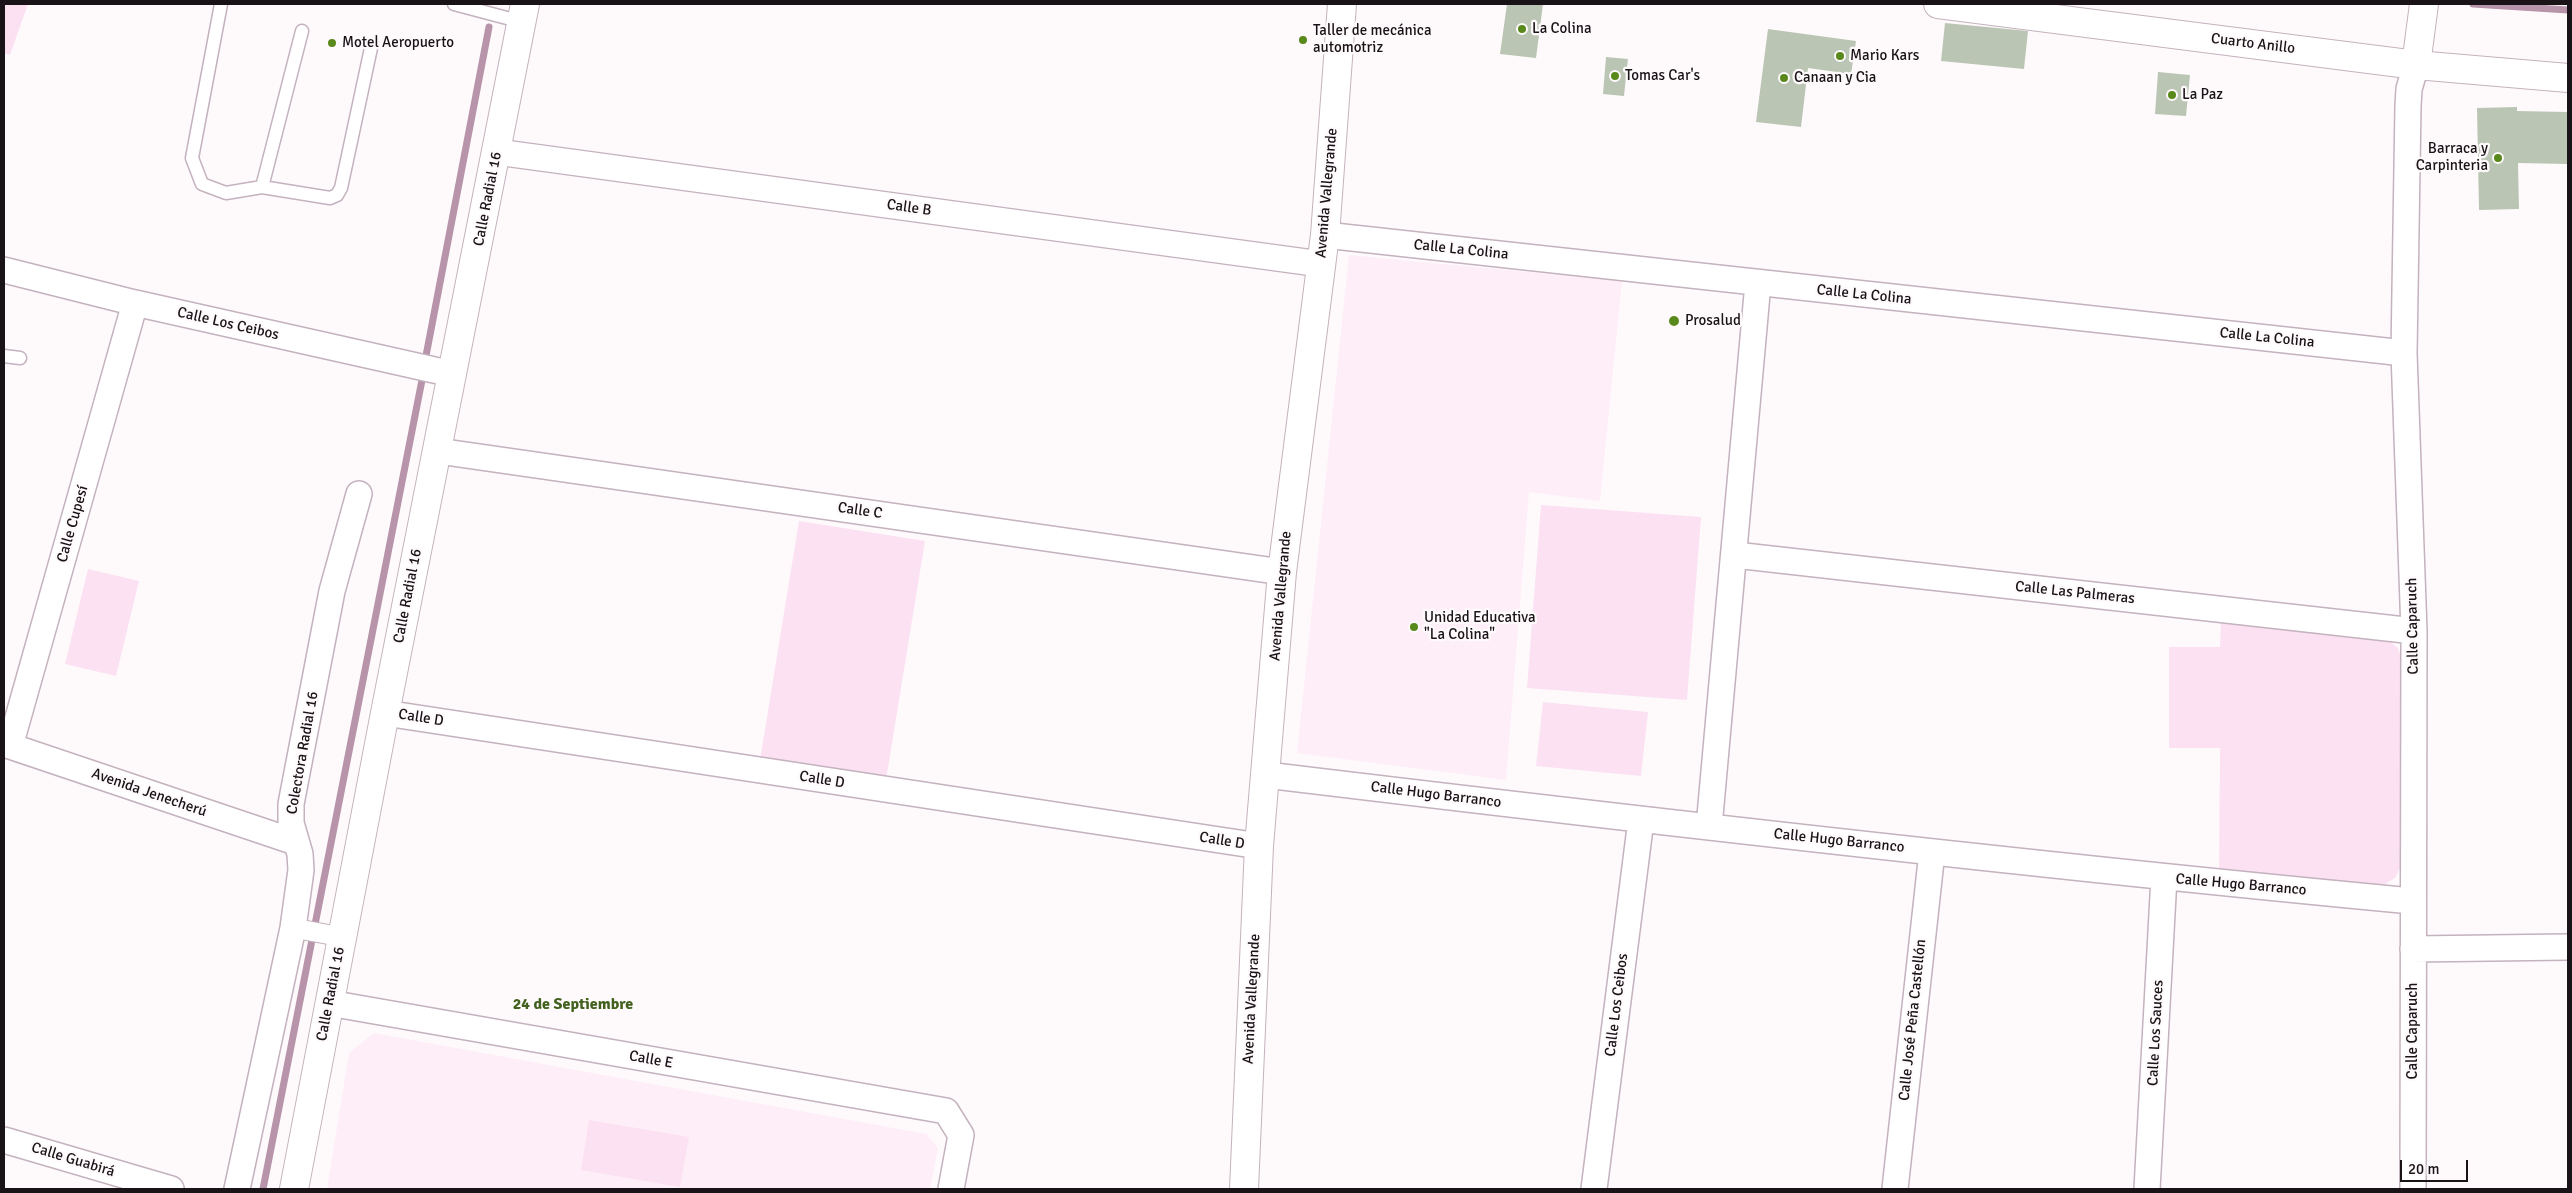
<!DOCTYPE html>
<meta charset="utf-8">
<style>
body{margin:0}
#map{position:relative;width:2572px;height:1193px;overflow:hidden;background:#fefafc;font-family:Signika,sans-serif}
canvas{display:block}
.frame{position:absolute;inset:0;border:5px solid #191317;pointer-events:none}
.scale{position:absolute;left:2400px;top:1160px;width:68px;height:22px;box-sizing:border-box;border:2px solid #191317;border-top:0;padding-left:6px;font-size:15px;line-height:18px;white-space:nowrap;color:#191317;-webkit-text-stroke:4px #fefafc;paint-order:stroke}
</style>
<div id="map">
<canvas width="2572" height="1193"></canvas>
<div class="frame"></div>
<div class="scale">20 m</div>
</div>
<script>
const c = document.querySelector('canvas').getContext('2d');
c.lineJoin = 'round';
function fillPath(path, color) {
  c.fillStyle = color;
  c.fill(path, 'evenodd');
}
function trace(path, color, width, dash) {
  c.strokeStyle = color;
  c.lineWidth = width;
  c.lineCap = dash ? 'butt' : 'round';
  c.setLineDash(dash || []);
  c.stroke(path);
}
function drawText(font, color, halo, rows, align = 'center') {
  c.font = font + ' Signika,sans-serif';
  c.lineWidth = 4.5;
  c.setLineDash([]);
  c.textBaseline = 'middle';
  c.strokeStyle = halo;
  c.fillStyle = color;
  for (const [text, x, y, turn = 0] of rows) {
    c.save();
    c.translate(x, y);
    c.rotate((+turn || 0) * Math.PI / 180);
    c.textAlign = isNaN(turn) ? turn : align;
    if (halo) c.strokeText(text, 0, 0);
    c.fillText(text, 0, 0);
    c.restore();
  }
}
const built = new Path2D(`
 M1349 255 1622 281 1600 501 1529 492 1506 780 1297 753Z
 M374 1033 926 1134 938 1148 930 1189H327L349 1053Z`);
const green = new Path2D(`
 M4 4H28L10 55 4 53Z
 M1541 505 1701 517 1687 700 1527 688Z
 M799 521 925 541 886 780 760 760Z
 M88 569 139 581 116 676 65 664Z
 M2221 621 2388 640 2398 648 2403 666 2401 866 2395 878 2380 887 2219 873 2220 748H2169V647H2220Z
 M1543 702 1648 712 1641 776 1536 766Z
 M589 1120 689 1137 680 1187 581 1170Z`);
const stream = new Path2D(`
 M2473 4 2568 10
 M425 361 489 27
 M263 1189 423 375`);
const building = new Path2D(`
 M1507 4H1543L1536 58 1500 54Z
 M1945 23 2028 31 2024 69 1941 61Z
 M1768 29 1856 41 1851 74 1808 68 1801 127 1756 122Z
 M1606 57 1628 59 1624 96 1603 94Z
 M2158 72 2190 75 2186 116 2155 114Z
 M2517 107V111L2568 112 2567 164 2518 163 2519 209 2479 210 2477 108Z`);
const service = new Path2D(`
 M221 4 192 158 202 184 226 193 262 187 330 198 337 195 341 188 371 48
 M454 4 522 22
 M262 187 302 31
 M4 356 20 358`);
const pedestrian = new Path2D(`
 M293 928 342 937`);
const minor = new Path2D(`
 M497 152 1321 264
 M1325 235 2404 353
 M4 270 135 303 452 374
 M438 451 1282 572
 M1735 555 2414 631
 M385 713 1259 846
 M4 744 295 842
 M10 746 135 303
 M1266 775C1648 821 2029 865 2412 901
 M1709 827 1758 283
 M2413 949 2568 947
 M329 1003 946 1111 961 1135 951 1189
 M4 1140 171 1189
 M237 1189 293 928 301 870 300 854 291 823V804L332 591 359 494
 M1594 1189 1641 820
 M1895 1189 1932 852
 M2147 1189 2164 877
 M2413 1189 2414 631 2404 353 2408 106 2409 89 2416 65`);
const tertiary = new Path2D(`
 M2416 65 2424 4
 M294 1189 385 713 525 4
 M1244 1189 1259 846 1282 572 1325 235 1342 4`);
const trunk = new Path2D(`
 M1938 4 2416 65 2568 78`);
const markers = [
 [1522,29,5,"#5a891b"],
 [1303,40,5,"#5a891b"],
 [332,43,5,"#5a891b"],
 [1840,56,5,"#5a891b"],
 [1615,76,5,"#5a891b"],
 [1784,78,5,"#5a891b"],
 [2172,95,5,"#5a891b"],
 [2498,158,5,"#5a891b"],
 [1674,321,6,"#5a891b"],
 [1414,627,5,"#5a891b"]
];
const poiNames = [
 ["La Colina",1532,29],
 ["Taller de mecánica",1313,31],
 ["automotriz",1313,48],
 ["Motel Aeropuerto",342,43],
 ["Mario Kars",1850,56],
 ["Tomas Car's",1625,76],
 ["Canaan y Cia",1794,78],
 ["La Paz",2182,95],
 ["Barraca y",2488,149,"right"],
 ["Carpinteria",2488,166,"right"],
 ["Prosalud",1685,321],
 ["Unidad Educativa",1424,618],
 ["\"La Colina\"",1424,635]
];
const streetNames = [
 ["Cuarto Anillo",2253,44,7],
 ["Avenida Vallegrande",1327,193,-85],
 ["Calle Radial 16",488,199,-79],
 ["Calle B",909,208,8],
 ["Calle La Colina",1461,250,6],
 ["Calle La Colina",1864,295,6],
 ["Calle Los Ceibos",228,324,13],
 ["Calle La Colina",2267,338,6],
 ["Calle C",860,511,8],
 ["Calle Cupesí",73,524,-74],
 ["Calle Las Palmeras",2075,593,6],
 ["Calle Radial 16",408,596,-79],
 ["Avenida Vallegrande",1281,596,-85],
 ["Calle Caparuch",2413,626,-91],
 ["Calle D",421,718,9],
 ["Colectora Radial 16",303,753,-80],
 ["Calle D",822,780,9],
 ["Avenida Jenecherú",149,793,19],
 ["Calle Hugo Barranco",1436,795,7],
 ["Calle D",1222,841,9],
 ["Calle Hugo Barranco",1839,841,6],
 ["Calle Hugo Barranco",2241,885,5],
 ["Calle Radial 16",331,994,-79],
 ["Avenida Vallegrande",1252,999,-87],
 ["Calle Los Ceibos",1617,1005,-83],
 ["Calle José Peña Castellón",1913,1020,-84],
 ["Calle Caparuch",2413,1031,-90],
 ["Calle Los Sauces",2156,1033,-87],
 ["Calle E",651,1060,10],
 ["Calle Guabirá",73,1160,17]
];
const neighbourhoodNames = [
 ["24 de Septiembre",573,1005]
];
fillPath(built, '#feeef8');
fillPath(green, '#fce1f2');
trace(stream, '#b894ab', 7);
fillPath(building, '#bbc5b4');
trace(service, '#c4b2be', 15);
trace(pedestrian, '#c4b2be', 21);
trace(minor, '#c4b2be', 28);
trace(tertiary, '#c4b2be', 30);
trace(trunk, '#c4b2be', 30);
trace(service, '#fff', 12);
trace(pedestrian, '#fff', 19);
trace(minor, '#fff', 25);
trace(tertiary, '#fff', 28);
trace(trunk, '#fff', 28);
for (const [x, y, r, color] of markers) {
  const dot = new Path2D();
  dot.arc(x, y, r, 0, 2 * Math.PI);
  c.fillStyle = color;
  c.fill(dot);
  trace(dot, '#fefafc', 2);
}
drawText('15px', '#191317', '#fefafc', poiNames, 'left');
drawText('15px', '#191317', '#fefafc', streetNames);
drawText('bold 16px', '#42611f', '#fefafc', neighbourhoodNames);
</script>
